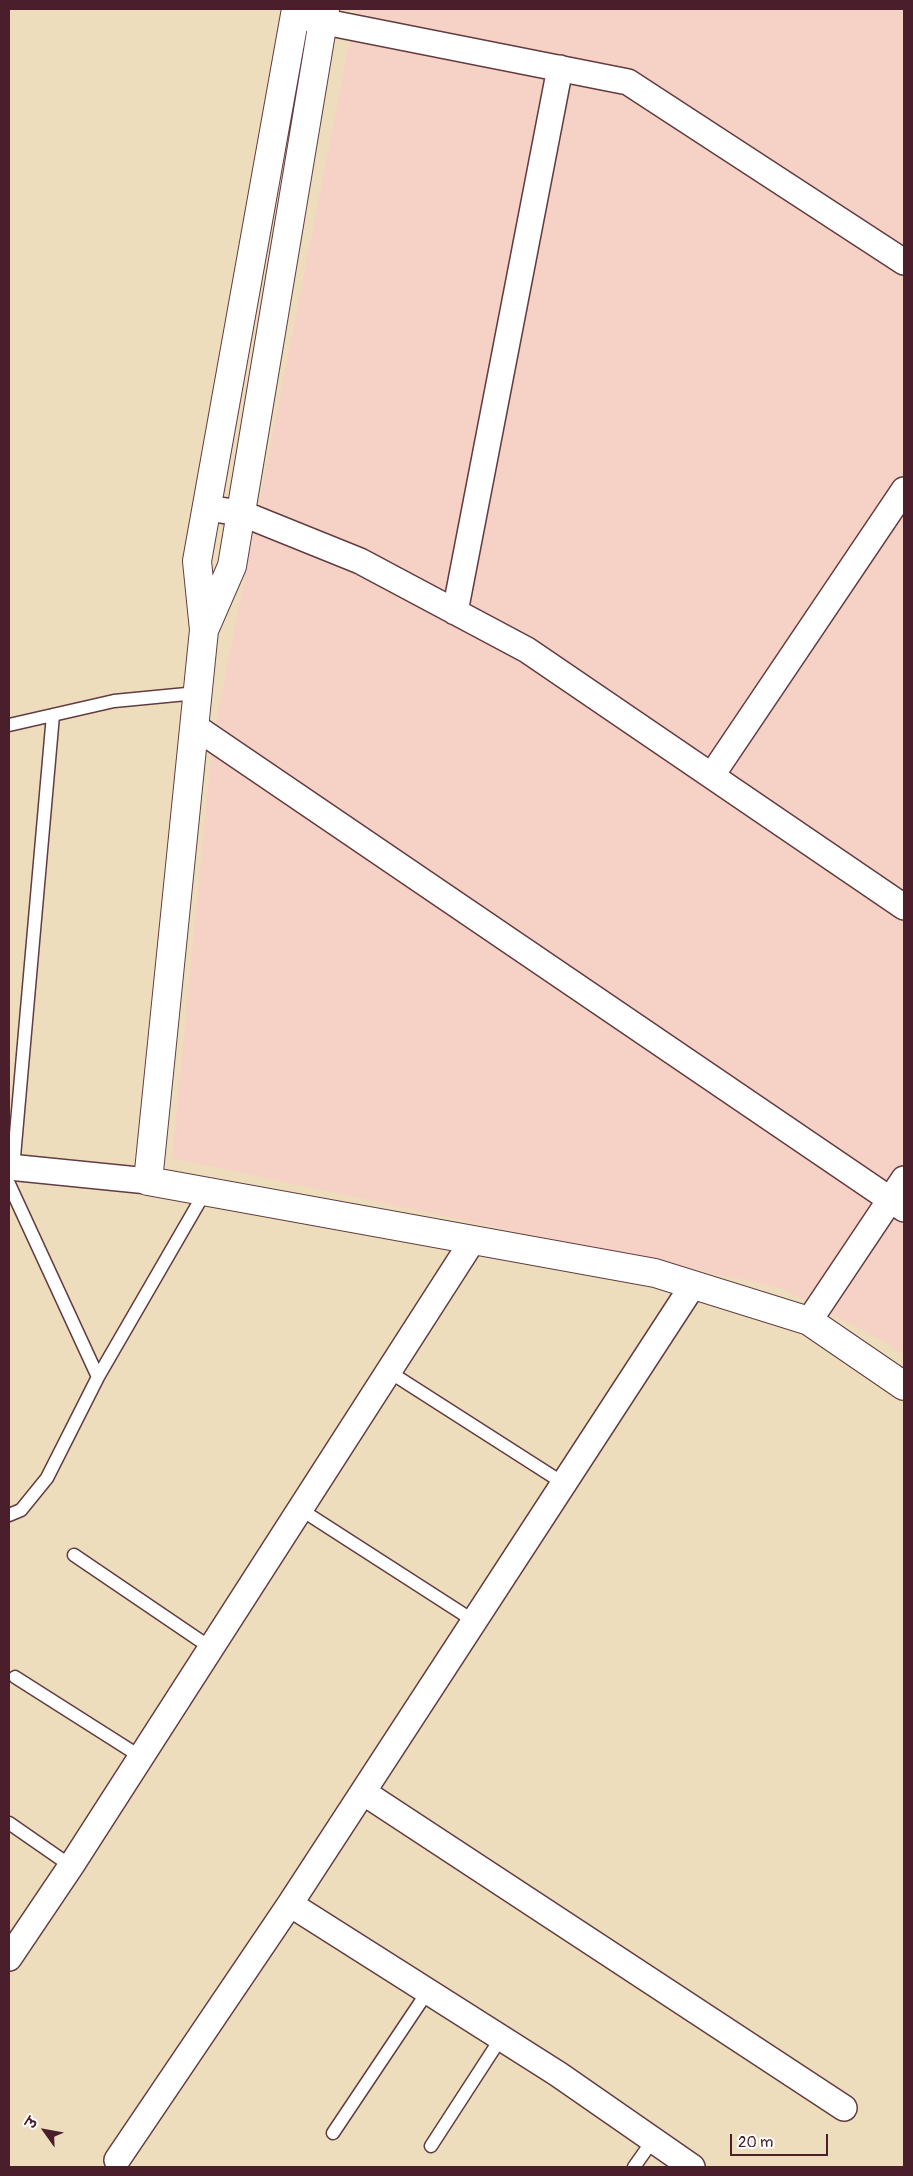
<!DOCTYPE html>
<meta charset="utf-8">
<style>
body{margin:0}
#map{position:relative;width:913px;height:2176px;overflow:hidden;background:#eeddbc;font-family:Pangolin,"Playpen Sans Deva",sans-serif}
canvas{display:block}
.frame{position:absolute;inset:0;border:10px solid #4a1f2b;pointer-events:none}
.north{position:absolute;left:20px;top:2106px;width:50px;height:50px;-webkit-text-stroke:4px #fff;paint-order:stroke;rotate:302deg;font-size:14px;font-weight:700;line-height:20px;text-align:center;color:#4a1f2b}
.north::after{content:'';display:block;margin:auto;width:18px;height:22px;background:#4a1f2b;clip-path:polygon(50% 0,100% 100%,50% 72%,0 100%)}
.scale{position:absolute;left:730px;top:2134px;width:98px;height:22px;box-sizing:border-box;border:2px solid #4a1f2b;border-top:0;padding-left:6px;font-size:15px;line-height:18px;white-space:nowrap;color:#4a1f2b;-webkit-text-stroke:4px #fff;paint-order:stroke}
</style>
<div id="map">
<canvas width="913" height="2176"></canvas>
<div class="frame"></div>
<div class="north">उ</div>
<div class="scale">20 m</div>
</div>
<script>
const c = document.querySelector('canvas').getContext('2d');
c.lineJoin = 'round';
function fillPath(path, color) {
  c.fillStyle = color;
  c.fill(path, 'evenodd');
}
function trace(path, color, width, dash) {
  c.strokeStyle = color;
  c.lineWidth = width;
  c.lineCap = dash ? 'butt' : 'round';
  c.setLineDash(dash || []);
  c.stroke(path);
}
const built = new Path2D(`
 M356 9H904V1355L885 1342 781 1288 172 1158 213 739Z`);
const service = new Path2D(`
 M9 725 114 701 197 693
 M13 1168 53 715
 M9 1184 98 1377
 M388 1371 563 1483
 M300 1509 474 1621
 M9 1515 21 1510 47 1478 98 1377 205 1192
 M74 1555 211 1648
 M15 1677 141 1757
 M9 1823 71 1866
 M333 2133 428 1991
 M431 2146 501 2038
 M634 2167 653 2140`);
const minor = new Path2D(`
 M295 16 628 82 904 262
 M206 508 241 513 360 561 527 650 904 907
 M455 612 560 68
 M194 726 904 1209
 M712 775 904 490
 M9 1167 148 1181
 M809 1321 904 1179
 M363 1792 844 2108
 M290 1904 558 2074 692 2167
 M9 1958 71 1866 473 1240
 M117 2160 290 1904 693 1285`);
const tertiary = new Path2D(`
 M296 9 197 561 204 630 148 1181 655 1273 809 1321 904 1386
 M205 628 232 566 325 9`);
fillPath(built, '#f6d1c5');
trace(service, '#633c41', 15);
trace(minor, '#633c41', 28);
trace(tertiary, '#633c41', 30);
trace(service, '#fff', 12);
trace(minor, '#fff', 25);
trace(tertiary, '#fff', 28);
</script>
